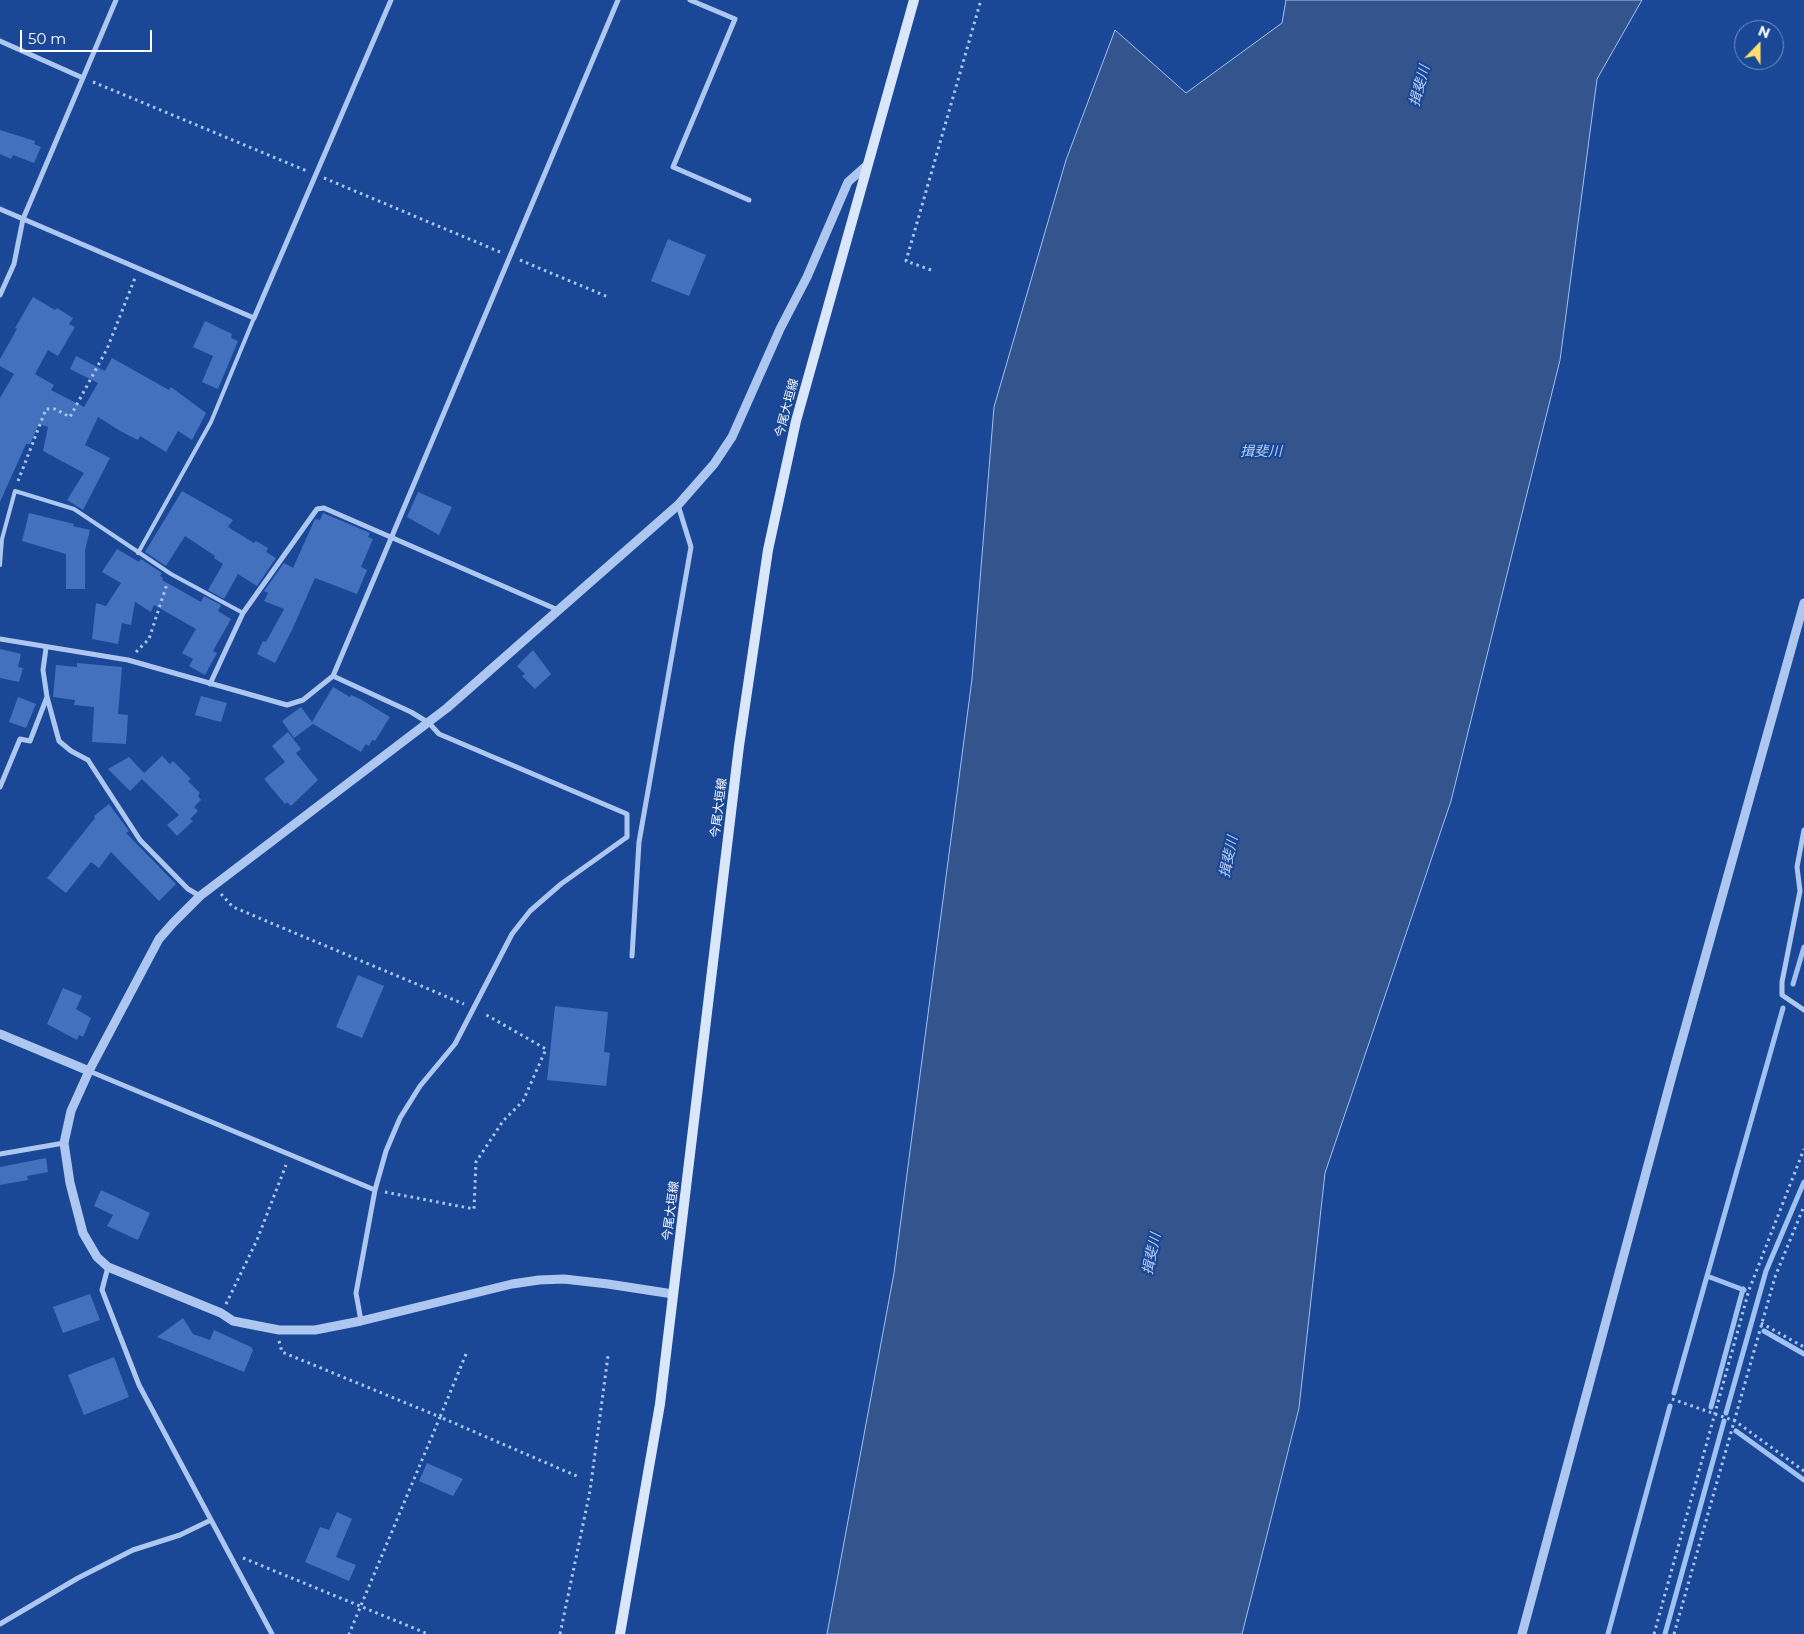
<!DOCTYPE html>
<html>
<head>
<meta charset="utf-8">
<style>
  body { margin:0 }
  #map { position:relative; width:1804px; height:1634px; overflow:hidden; background:#1a4896; font-family:Montserrat,sans-serif }
  canvas { display:block }
  .north { position:absolute; left:1734px; top:20px; width:50px; height:50px; box-sizing:border-box; background:#1a4896; border:1px solid #7691c0; border-radius:50%; rotate:22deg; font-size:14px; font-weight:700; line-height:20px; text-align:center; color:#fff }
  .north::after { content:''; display:block; margin:auto; width:18px; height:22px; background:#ffde6c; clip-path:polygon(50% 0,100% 100%,50% 72%,0 100%) }
  .scale { position:absolute; left:20px; top:30px; width:132px; height:22px; box-sizing:border-box; border:2px solid #fff; border-top:0; padding-left:6px; font-size:15px; line-height:18px; white-space:nowrap; color:#fff; -webkit-text-stroke:4px #1a4896; paint-order:stroke }
</style>
</head>
<body>
<div id="map">
<canvas width="1804" height="1634"></canvas>
<div class="north">N</div>
<div class="scale">50 m</div>
</div>
<script>
const ctx = document.querySelector('canvas').getContext('2d');
ctx.lineJoin = 'round';
function fillPath(path, color) {
  ctx.fillStyle = color;
  ctx.fill(path, 'evenodd');
}
function toPath(rows) {
  const path = new Path2D();
  for (const r of rows) {
    path.moveTo(r[0], r[1]);
    for (let i = 2; i < r.length; i += 2) path.lineTo(r[i], r[i + 1]);
  }
  return path;
}
function stroke(path, color, width, dash) {
  ctx.strokeStyle = color;
  ctx.lineWidth = width;
  ctx.lineCap = dash ? 'butt' : 'round';
  ctx.setLineDash(dash || []);
  ctx.stroke(path);
}
function drawText(font, color, halo, rows, align = 'center') {
  ctx.font = font + ' Montserrat,"Noto Sans JP",sans-serif';
  ctx.lineWidth = 4.5;
  ctx.setLineDash([]);
  ctx.textBaseline = 'middle';
  ctx.strokeStyle = halo;
  ctx.fillStyle = color;
  for (const [text, x, y, turn = 0] of rows) {
    ctx.save();
    ctx.translate(x, y);
    ctx.rotate((+turn || 0) * Math.PI / 180);
    ctx.textAlign = isNaN(turn) ? turn : align;
    if (halo) ctx.strokeText(text, 0, 0);
    ctx.fillText(text, 0, 0);
    ctx.restore();
  }
}
const water = toPath([
  [1286,0,1642,0,1597,79,1560,360,1451,801,1325,1173,1299,1408,1242,1634,827,1634,894,1273,972,679,994,407,1066,160,1115,30,1186,93,1282,23,1286,0]
]);
fillPath(water, '#33548d');
stroke(water, '#a0c1f2', 1);
stroke(toPath([
  [1793,984,1804,947],
  [1744,1290,1707,1276,1783,1008],
  [1764,1331,1804,1354],
  [1674,1393,1707,1276],
  [1711,1407,1743,1289],
  [1726,1413,1766,1271,1804,1182],
  [1736,1431,1804,1480],
  [1608,1634,1670,1406],
  [1665,1634,1724,1421]
]), '#a0c1f2', 5);
fillPath(toPath([
  [0,130,35,141,34,144,41,147,34,163,13,155,11,159,0,154],
  [668,239,706,255,689,296,651,281],
  [33,297,55,310,57,308,73,318,69,324,75,327,58,356,48,350,35,374,54,385,51,390,84,407,98,383,70,369,76,356,105,371,112,358,169,390,171,387,206,413,192,440,178,431,166,452,140,436,138,440,122,432,98,417,85,445,110,458,83,510,67,500,84,473,43,451,48,427,39,424,30,444,26,444,0,502,0,398,14,374,0,366,0,359,17,329,15,328],
  [205,321,232,334,231,338,238,341,218,389,202,382,213,356,193,347],
  [182,491,233,520,228,527,254,543,256,541,268,548,266,552,276,558,257,586,238,574,224,599,208,590,223,564,214,558,215,556,185,536,166,566,145,552],
  [418,492,452,507,439,535,407,517],
  [29,513,74,524,73,526,90,530,85,550,85,589,66,589,66,554,22,541],
  [323,513,370,533,368,537,373,539,361,567,367,570,357,594,315,578,292,630,275,663,257,654,263,641,266,642,284,609,264,601,268,593,264,591,284,563,293,568,315,519,320,520],
  [117,549,139,562,141,559,162,573,160,576,163,578,162,580,201,602,204,596,221,605,218,611,231,619,213,651,217,653,205,675,189,666,193,659,182,653,196,629,154,605,151,612,135,602,131,625,122,623,118,644,92,639,96,603,106,606,121,583,102,572],
  [0,649,21,654,18,667,23,668,19,682,0,678],
  [533,650,551,674,535,689,522,676,525,674,517,666],
  [77,663,122,667,118,714,128,715,126,744,92,742,94,707,74,705,75,700,53,697,56,665,77,667],
  [333,687,350,697,351,695,360,699,390,717,375,741,372,740,369,746,366,744,361,752,313,724,294,738,282,721,301,707,312,722],
  [201,696,227,703,221,722,195,715],
  [18,697,36,704,26,728,9,722],
  [288,732,301,749,296,753,318,780,291,806,287,802,285,804,264,779,285,762,272,746],
  [162,756,170,764,173,761,191,779,188,781,200,793,198,796,201,800,194,807,198,811,190,819,193,821,177,836,167,825,179,815,142,779,130,791,108,769,129,757,144,773],
  [109,804,129,831,126,833,176,884,159,901,111,852,99,868,91,862,66,893,47,878,95,818,94,816],
  [358,975,384,986,362,1038,336,1027],
  [63,988,82,996,76,1009,91,1018,83,1037,79,1035,77,1040,47,1024],
  [555,1006,608,1012,604,1052,610,1053,606,1086,547,1080],
  [46,1158,48,1172,27,1176,28,1180,0,1185,0,1167],
  [101,1190,150,1213,138,1240,107,1226,113,1215,94,1206],
  [90,1294,100,1320,63,1333,53,1307],
  [183,1318,193,1334,210,1340,214,1330,251,1347,253,1350,244,1372,157,1337],
  [114,1357,129,1397,84,1415,68,1375],
  [427,1463,463,1479,453,1496,419,1481],
  [337,1512,352,1519,336,1557,356,1565,349,1581,305,1562,320,1527,329,1530]
]), '#4371bd');
stroke(toPath([
  [93,82,307,171],
  [324,178,500,252],
  [520,260,608,297],
  [931,270,906,261,981,0],
  [18,481,46,409,55,409,70,417,107,349,135,278],
  [136,652,149,639,167,584],
  [221,894,233,907,464,1004],
  [385,1192,474,1209,476,1162,503,1121,523,1101,546,1049,483,1013],
  [226,1304,257,1240,286,1165],
  [1761,1323,1804,1347],
  [279,1341,282,1352,440,1417,349,1634],
  [466,1354,440,1417,579,1477],
  [1672,1399,1735,1421,1804,1471],
  [243,1558,428,1634],
  [560,1634,590,1491,608,1356],
  [1654,1634,1749,1290,1804,1149],
  [1674,1634,1775,1277,1804,1206]
]), '#adc7f0', 3, [2.5, 4]);
stroke(toPath([
  [138,553,211,422,254,318],
  [0,565,2,539,15,491,74,509,171,574,243,613]
]), '#adc7f0', 4);
stroke(toPath([
  [690,0,735,19,673,167,749,200],
  [0,41,83,78],
  [0,209,254,318,391,0],
  [0,295,14,264,23,219,116,0],
  [0,639,128,660,287,705,303,700,333,676,618,0],
  [46,648,43,670,47,697,59,741,71,751,88,760,140,840,188,889,200,896],
  [333,676,411,712,429,723,439,734,627,814,627,837,561,884,530,911,512,934,455,1044,420,1086,400,1118,386,1151,375,1190,356,1293,361,1321],
  [210,684,243,613,317,509,324,508,558,610],
  [0,787,20,739,30,741,47,697],
  [1804,830,1797,867,1800,891,1782,982,1782,995,1804,1010],
  [632,956,639,842,691,547,678,505],
  [89,1071,375,1190],
  [0,1154,64,1143],
  [108,1267,102,1290,139,1385,272,1634],
  [0,1624,78,1578,133,1550,180,1535,211,1520]
]), '#adc7f0', 5);
stroke(toPath([
  [0,1034,89,1071],
  [673,1294,608,1284,564,1279,539,1280,512,1284,361,1321,315,1330,279,1330,233,1321,221,1313,108,1267,97,1257,83,1233,70,1183,64,1143,71,1111,89,1071,159,939,173,923,200,896,447,708,678,505,714,464,732,437,780,329,807,277,848,182,866,166],
  [1522,1634,1673,1072,1804,603]
]), '#adc7f0', 9);
stroke(toPath([
  [620,1634,660,1404,739,746,768,550,796,421,914,0]
]), '#dae7fb', 10);
drawText('12px', '#fff', '#1a4896', [
  ["今尾大垣線",787,408,-75],
  ["今尾大垣線",719,808,-83],
  ["今尾大垣線",671,1211,-83]
]);
drawText('italic 14px', '#b9d1f7', '#1a4896', [
  ["揖斐川",1420,86,-75],
  ["揖斐川",1261,452],
  ["揖斐川",1229,857,-78],
  ["揖斐川",1152,1254,-78]
]);
</script>
</body>
</html>
